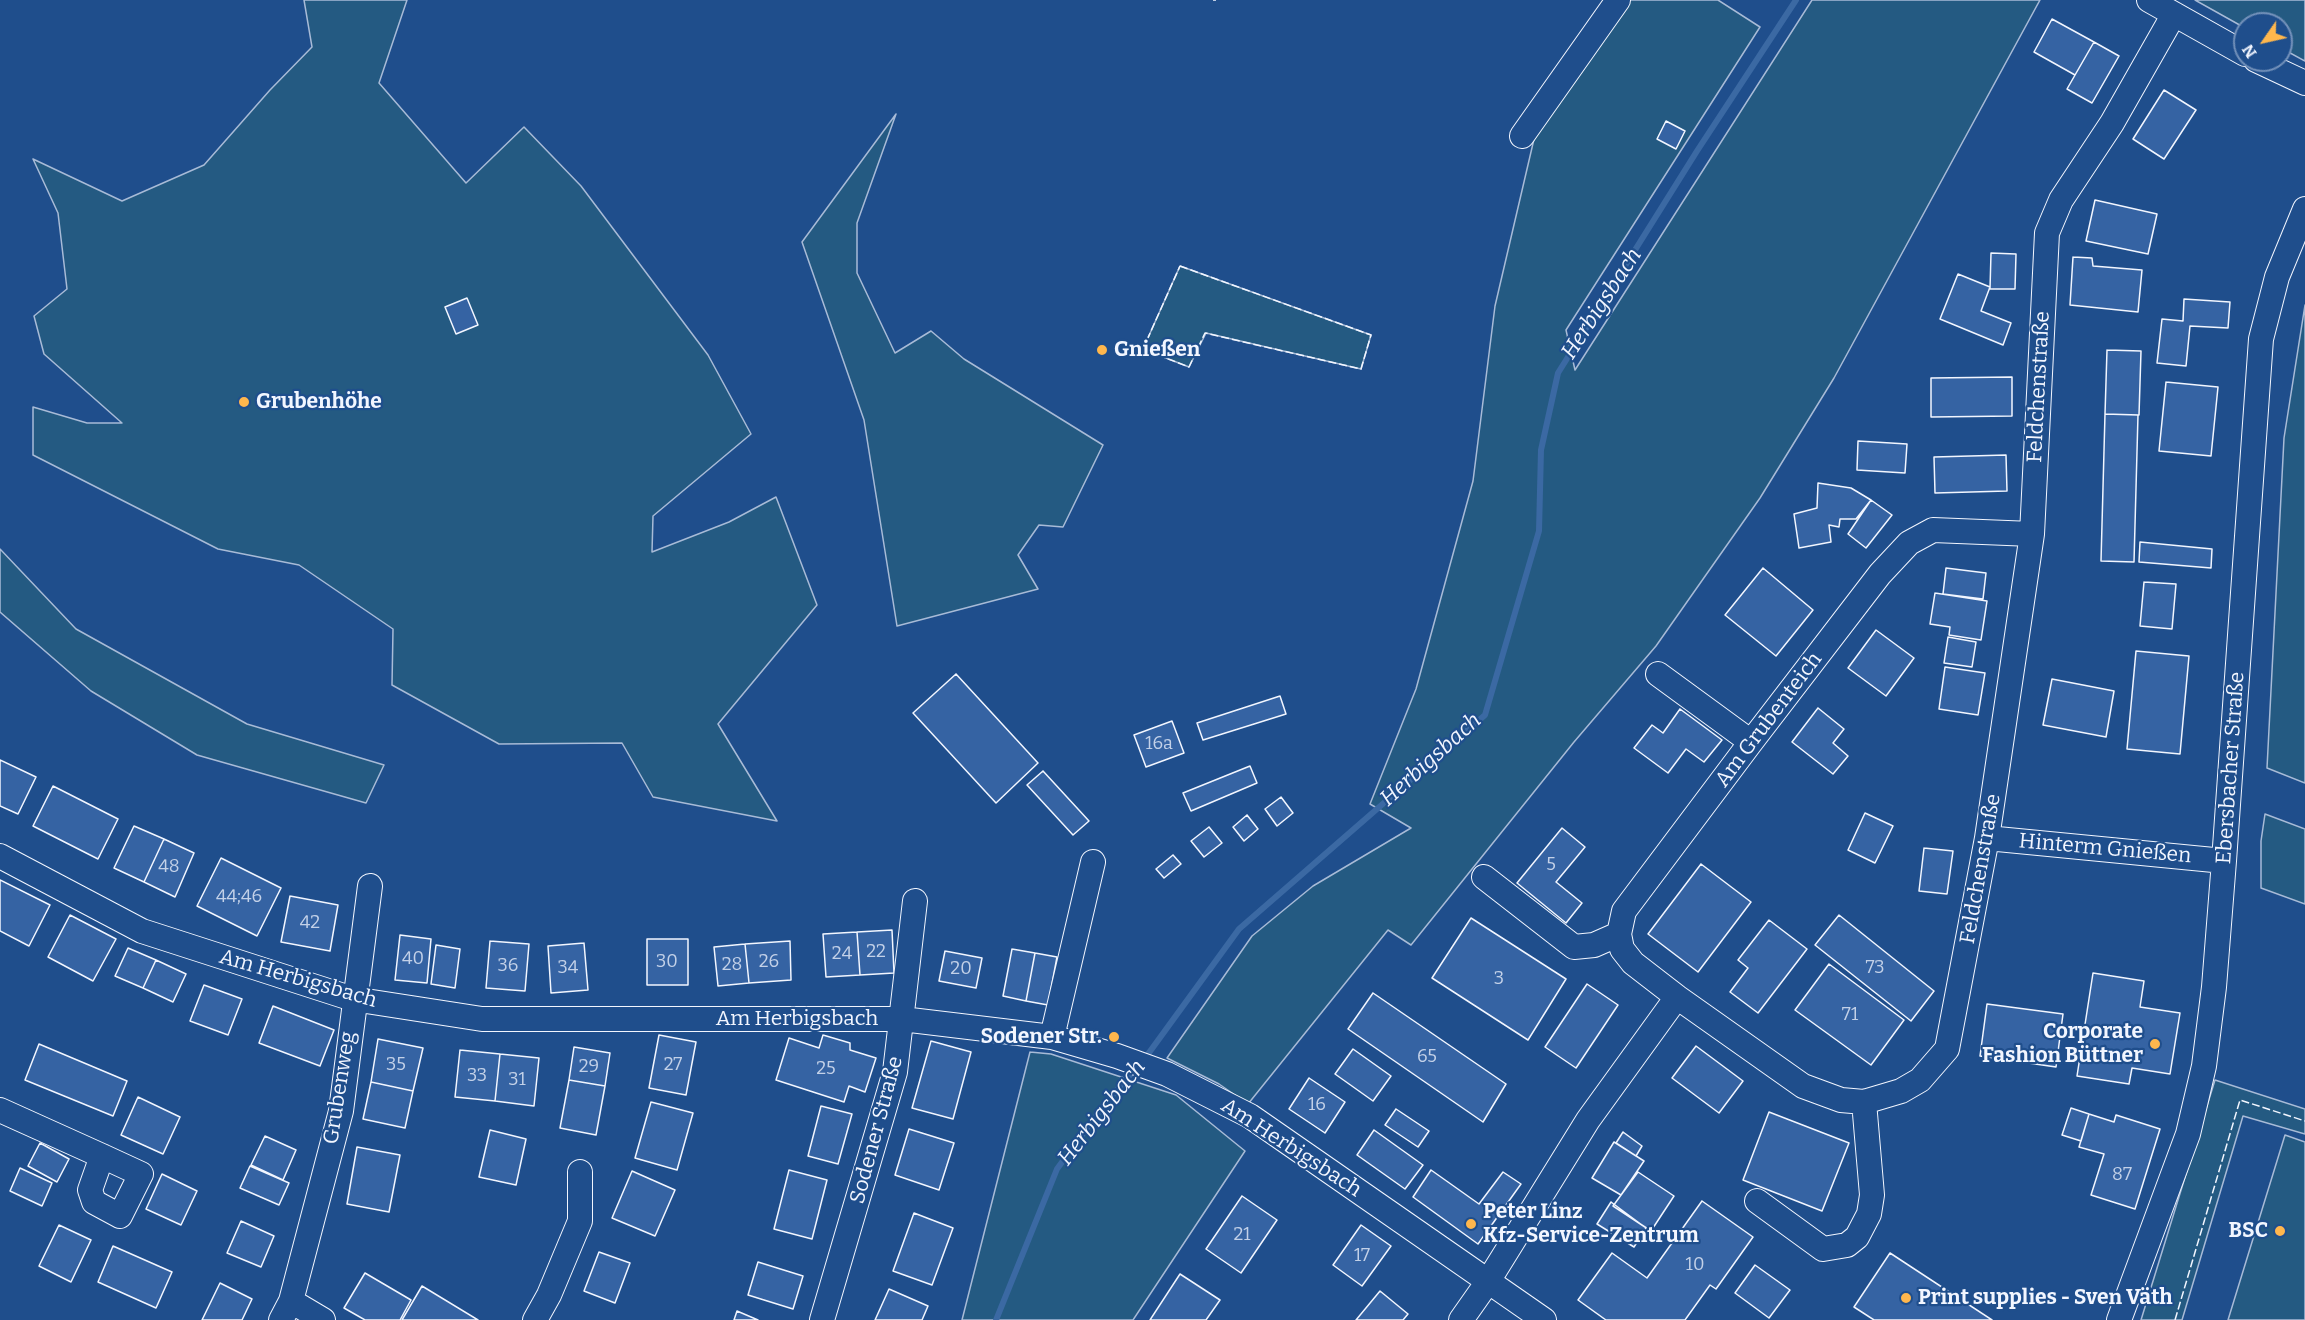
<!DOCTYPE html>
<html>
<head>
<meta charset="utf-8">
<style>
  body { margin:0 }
  #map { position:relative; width:2305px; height:1320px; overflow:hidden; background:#1f4e8c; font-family:Bitter,serif }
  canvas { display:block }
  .north { position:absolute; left:2233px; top:12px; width:60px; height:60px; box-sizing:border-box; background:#1f4e8c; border:2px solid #7391ba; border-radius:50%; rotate:236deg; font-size:16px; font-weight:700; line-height:24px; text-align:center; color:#f2f6ff }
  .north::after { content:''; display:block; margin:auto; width:21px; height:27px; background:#ffb74d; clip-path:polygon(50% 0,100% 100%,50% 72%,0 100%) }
</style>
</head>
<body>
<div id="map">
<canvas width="2305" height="1320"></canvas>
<div class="north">N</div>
</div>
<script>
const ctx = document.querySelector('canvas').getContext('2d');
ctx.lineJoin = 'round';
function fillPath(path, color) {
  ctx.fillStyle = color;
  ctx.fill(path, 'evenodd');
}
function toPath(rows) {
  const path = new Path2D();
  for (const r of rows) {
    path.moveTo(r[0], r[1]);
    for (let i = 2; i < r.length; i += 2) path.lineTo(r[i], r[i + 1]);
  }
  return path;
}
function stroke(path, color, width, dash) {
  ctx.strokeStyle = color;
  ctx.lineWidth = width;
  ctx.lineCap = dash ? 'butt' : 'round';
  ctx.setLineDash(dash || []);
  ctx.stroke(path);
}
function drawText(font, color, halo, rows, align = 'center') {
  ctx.font = font + ' Bitter,serif';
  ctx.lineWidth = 4.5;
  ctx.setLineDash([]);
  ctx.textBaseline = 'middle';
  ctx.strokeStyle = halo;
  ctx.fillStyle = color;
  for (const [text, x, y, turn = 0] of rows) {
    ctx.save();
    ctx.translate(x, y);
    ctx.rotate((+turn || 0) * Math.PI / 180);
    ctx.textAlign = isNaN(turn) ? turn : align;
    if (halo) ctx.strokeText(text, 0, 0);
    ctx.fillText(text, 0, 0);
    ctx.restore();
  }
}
const green = toPath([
  [304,0,407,0,379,83,466,183,524,127,581,186,708,355,751,434,653,516,652,552,729,522,776,497,817,605,718,724,777,821,653,797,622,743,499,744,392,685,393,629,299,565,218,549,33,455,33,407,87,423,122,423,44,354,34,316,67,289,58,213,33,159,122,201,204,165,270,90,312,47,304,0],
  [1630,0,1718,0,1760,27,1566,330,1575,370,1812,0,2040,0,1834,378,1760,498,1656,646,1574,742,1411,945,1388,930,1248,1104,1219,1084,1167,1058,1252,936,1313,886,1411,828,1370,804,1416,689,1473,481,1495,306,1538,122,1630,0],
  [2195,0,2305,0,2305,61,2281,48,2281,24,2245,24,2245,28,2195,0],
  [896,114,857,223,857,273,895,353,931,331,964,359,1103,445,1063,527,1039,525,1018,555,1038,589,897,626,864,420,802,242,896,114],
  [1180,266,1371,335,1361,369,1206,333,1189,367,1143,349,1180,266],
  [2305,305,2305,783,2267,768,2284,438,2305,305],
  [0,549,76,629,247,724,384,765,366,803,197,755,91,691,0,612,0,549],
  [2265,814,2305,829,2305,904,2261,888,2261,841,2265,814],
  [1030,1052,1051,1054,1176,1095,1245,1151,1133,1320,962,1320,1030,1052],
  [2215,1080,2305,1109,2305,1134,2243,1116,2182,1320,2141,1320,2215,1080],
  [2285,1135,2305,1142,2305,1320,2228,1320,2285,1135]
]);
fillPath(green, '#245a82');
stroke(green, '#a8bbd7', 1.5);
stroke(toPath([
  [1143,1061,1239,929,1485,715,1539,531,1541,450,1558,373,1697,151,1796,0],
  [996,1320,1057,1169,1104,1105,1136,1068]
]), '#3b69a3', 6);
const building = toPath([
  [2052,19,2094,42,2075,75,2034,52,2052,19],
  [2094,42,2119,56,2092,103,2067,89,2094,42],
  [2164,90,2196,110,2164,159,2133,139,2164,90],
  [1666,121,1685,131,1676,149,1657,139,1666,121],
  [2095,200,2157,214,2148,254,2086,241,2095,200],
  [1991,253,2016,254,2015,289,1990,289,1991,253],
  [2073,257,2092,258,2093,266,2142,270,2138,312,2070,305,2073,257],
  [1958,274,1990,287,1981,311,2011,323,2003,345,1940,319,1958,274],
  [467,298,478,325,456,334,445,307,467,298],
  [2184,299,2230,302,2228,328,2190,326,2186,366,2157,363,2162,319,2183,321,2184,299],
  [2107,350,2141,351,2139,415,2105,414,2107,350],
  [2012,377,2012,416,1931,417,1931,378,2012,377],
  [2166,382,2218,387,2211,456,2159,451,2166,382],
  [2105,414,2138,415,2134,562,2101,561,2105,414],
  [1858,441,1907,444,1905,473,1857,470,1858,441],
  [2006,455,2007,491,1935,493,1934,457,2006,455],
  [1818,483,1851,488,1871,500,1856,519,1840,519,1839,527,1829,525,1831,542,1799,548,1794,514,1817,508,1818,483],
  [1871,500,1892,515,1866,548,1848,534,1871,500],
  [2140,542,2212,549,2211,568,2139,562,2140,542],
  [1763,568,1813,610,1776,656,1725,615,1763,568],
  [1946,568,1986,573,1983,599,1943,594,1946,568],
  [2144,582,2176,584,2172,629,2140,626,2144,582],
  [1935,593,1987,601,1981,640,1949,635,1950,627,1930,624,1935,593],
  [1876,630,1914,658,1886,696,1848,668,1876,630],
  [1948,637,1976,642,1972,667,1944,663,1948,637],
  [2136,651,2189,656,2180,754,2127,749,2136,651],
  [1945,667,1985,673,1978,715,1939,709,1945,667],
  [956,674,1038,763,996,803,913,713,956,674],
  [2052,679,2114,691,2106,737,2043,725,2052,679],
  [1280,696,1286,714,1203,740,1197,723,1280,696],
  [1818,708,1844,729,1833,743,1848,756,1833,774,1792,742,1818,708],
  [1680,709,1722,740,1704,762,1686,749,1668,773,1634,748,1652,725,1663,733,1680,709],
  [1172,721,1184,753,1146,767,1134,735,1172,721],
  [0,760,36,777,18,814,0,806,0,760],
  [1250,766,1257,783,1191,811,1183,793,1250,766],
  [1043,771,1089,821,1073,835,1027,785,1043,771],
  [53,786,118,819,98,859,33,826,53,786],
  [1281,797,1293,813,1277,826,1265,809,1281,797],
  [1865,813,1893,826,1875,863,1848,850,1865,813],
  [1247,815,1258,829,1244,841,1233,827,1247,815],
  [134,826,164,839,144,882,114,868,134,826],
  [1209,827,1222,843,1204,857,1191,841,1209,827],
  [1562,828,1585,847,1556,882,1582,903,1566,923,1517,883,1562,828],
  [164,839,194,853,175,897,144,882,164,839],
  [1924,848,1953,851,1947,894,1919,891,1924,848],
  [1173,855,1181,864,1164,878,1156,869,1173,855],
  [221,858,281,888,257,936,197,906,221,858],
  [1701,864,1751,902,1698,972,1648,934,1701,864],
  [0,880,50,905,29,946,0,931,0,880],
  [290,896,338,905,330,951,281,942,290,896],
  [70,915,116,939,93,981,48,957,70,915],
  [1839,915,1934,991,1911,1021,1815,945,1839,915],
  [1471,918,1566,979,1528,1040,1432,978,1471,918],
  [1769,920,1807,949,1758,1013,1730,992,1748,968,1738,960,1769,920],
  [892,930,894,973,860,975,857,932,892,930],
  [857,932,860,975,826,977,823,934,857,932],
  [400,935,431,939,427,983,395,980,400,935],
  [647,939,688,939,688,985,647,985,647,939],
  [490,941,529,944,525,991,486,988,490,941],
  [790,941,791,980,749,983,745,944,790,941],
  [584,943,588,990,551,993,548,946,584,943],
  [745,944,749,983,718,986,714,947,745,944],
  [436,945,460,949,455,988,431,984,436,945],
  [128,948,156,960,143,988,115,976,128,948],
  [1012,949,1035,953,1026,1001,1003,996,1012,949],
  [945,951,982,958,976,988,939,981,945,951],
  [1035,953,1057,957,1048,1005,1026,1001,1035,953],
  [156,960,186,974,173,1002,143,988,156,960],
  [1829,964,1904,1020,1871,1065,1795,1010,1829,964],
  [2093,973,2144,981,2140,1007,2180,1013,2170,1074,2132,1068,2129,1084,2077,1076,2093,973],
  [1587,984,1618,1005,1576,1068,1545,1047,1587,984],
  [204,985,242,999,228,1035,190,1021,204,985],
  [1373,993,1506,1084,1483,1122,1348,1029,1373,993],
  [1987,1004,2063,1014,2056,1067,1980,1056,1987,1004],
  [273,1006,334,1030,320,1066,259,1043,273,1006],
  [659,1035,696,1042,686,1095,649,1088,659,1035],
  [823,1035,850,1043,850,1050,876,1058,865,1092,849,1086,844,1102,776,1080,789,1038,819,1048,823,1035],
  [378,1039,423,1048,413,1091,371,1082,378,1039],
  [931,1041,971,1052,953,1119,912,1108,931,1041],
  [39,1044,127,1081,113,1116,25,1080,39,1044],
  [1696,1046,1743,1081,1719,1113,1672,1078,1696,1046],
  [574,1047,610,1053,605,1086,569,1080,574,1047],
  [1353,1049,1391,1076,1373,1101,1335,1074,1353,1049],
  [460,1050,500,1054,495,1101,455,1097,460,1050],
  [500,1054,539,1058,534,1106,495,1101,500,1054],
  [1309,1078,1345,1102,1325,1133,1289,1109,1309,1078],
  [569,1080,605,1086,596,1135,560,1128,569,1080],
  [371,1082,413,1091,405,1128,363,1119,371,1082],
  [138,1097,180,1117,163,1154,121,1135,138,1097],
  [651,1102,693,1113,677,1170,635,1158,651,1102],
  [821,1106,852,1114,838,1164,808,1156,821,1106],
  [2071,1108,2089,1114,2081,1141,2062,1135,2071,1108],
  [1396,1109,1429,1131,1418,1147,1385,1125,1396,1109],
  [1769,1112,1849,1143,1822,1211,1743,1180,1769,1112],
  [2089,1114,2114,1122,2116,1115,2160,1129,2135,1209,2091,1195,2104,1154,2079,1147,2089,1114],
  [909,1129,954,1143,939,1190,895,1175,909,1129],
  [490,1130,526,1139,516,1185,479,1177,490,1130],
  [1374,1130,1423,1165,1405,1189,1357,1155,1374,1130],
  [1623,1132,1642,1146,1636,1156,1616,1143,1623,1132],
  [265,1136,296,1150,283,1180,251,1165,265,1136],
  [1614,1142,1644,1161,1621,1195,1592,1178,1614,1142],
  [40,1143,69,1159,57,1182,28,1166,40,1143],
  [357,1147,400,1155,389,1212,347,1204,357,1147],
  [250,1166,289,1183,279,1205,240,1188,250,1166],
  [20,1168,52,1183,42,1206,10,1191,20,1168],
  [789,1170,827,1180,812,1239,774,1229,789,1170],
  [1431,1170,1479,1204,1503,1172,1521,1184,1478,1244,1413,1197,1431,1170],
  [632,1171,675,1190,655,1236,612,1218,632,1171],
  [1638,1172,1674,1196,1651,1231,1613,1206,1638,1172],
  [162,1174,197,1191,181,1225,146,1209,162,1174],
  [1242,1196,1277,1220,1241,1273,1206,1249,1242,1196],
  [1702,1201,1753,1237,1716,1289,1710,1285,1685,1320,1606,1320,1578,1300,1612,1253,1647,1278,1702,1201],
  [1611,1202,1646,1228,1634,1247,1597,1224,1611,1202],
  [914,1213,953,1228,932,1285,893,1271,914,1213],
  [241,1221,274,1236,261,1267,227,1253,241,1221],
  [59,1225,91,1240,71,1282,39,1266,59,1225],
  [1361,1225,1391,1246,1362,1286,1333,1265,1361,1225],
  [113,1246,172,1272,156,1308,98,1282,113,1246],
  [599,1252,630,1263,615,1303,584,1291,599,1252],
  [1890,1253,1992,1320,1874,1320,1854,1307,1890,1253],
  [758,1262,803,1276,793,1309,748,1295,758,1262],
  [1755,1265,1790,1290,1769,1318,1735,1293,1755,1265],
  [365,1273,411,1300,400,1320,365,1320,344,1308,365,1273],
  [1180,1274,1220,1300,1206,1320,1150,1320,1180,1274],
  [220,1283,252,1299,242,1320,202,1320,220,1283],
  [422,1286,478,1320,402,1320,422,1286],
  [889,1289,928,1306,922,1320,875,1320,889,1289],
  [1380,1291,1408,1314,1403,1320,1356,1320,1380,1291],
  [737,1311,758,1320,734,1320,737,1311]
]);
fillPath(building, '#3563a3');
stroke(building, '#f2f6ff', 1.5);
const minor = toPath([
  [2149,0,2245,54],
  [2256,60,2305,83],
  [1522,136,1618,0],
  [1658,674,1751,742],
  [1987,838,2224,861],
  [0,856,142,931,353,999,482,1019,902,1019,1052,1037,1117,1056,1167,1074,1250,1116,1544,1320],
  [1484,877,1574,947,1594,945,1619,934],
  [1677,997,1633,963,1622,949,1619,934,1624,911,1751,742,1880,574,1909,543,1933,530,2032,534],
  [1052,1037,1093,862],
  [0,1110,102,1156,141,1174,120,1216,94,1202,90,1190,102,1156],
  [1757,1201,1823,1249,1847,1245,1857,1237,1869,1214,1872,1195,1864,1102],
  [291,1301,323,1320],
  [281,1320,291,1301,341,1111,370,886],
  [535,1320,549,1295,580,1221,580,1172],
  [822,1320,895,1072,915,901],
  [1461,1320,1487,1283,1588,1120,1677,997,1803,1086,1841,1100,1864,1102,1901,1091,1920,1080,1947,1049,1987,838,2032,534,2047,233,2061,200,2112,123,2174,14],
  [2119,1320,2188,1134,2204,1066,2214,987,2224,861,2261,339,2277,277,2305,209]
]);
stroke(minor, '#f2f6ff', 26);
stroke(minor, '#1f4e8c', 24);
stroke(toPath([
  [1213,0,1216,0],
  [1180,266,1371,335,1361,369,1205,333,1189,367,1143,349,1180,266],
  [2175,1320,2240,1100,2305,1121]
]), '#f2f6ff', 1.5, [8, 3]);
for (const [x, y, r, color] of [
  [1102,350,6,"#ffb74d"],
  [244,402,6,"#ffb74d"],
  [1114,1037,6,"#ffb74d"],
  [2155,1044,6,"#ffb74d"],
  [1471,1224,6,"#ffb74d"],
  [2280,1231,6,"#ffb74d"],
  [1906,1298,6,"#ffb74d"]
]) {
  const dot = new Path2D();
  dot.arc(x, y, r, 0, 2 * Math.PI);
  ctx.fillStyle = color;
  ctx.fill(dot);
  stroke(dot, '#1f4e8c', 2);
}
drawText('18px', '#c3d1e8', null, [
  ["16a",1159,744],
  ["5",1551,865],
  ["48",169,867],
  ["44;46",239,897],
  ["42",310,923],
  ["22",876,952],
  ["24",842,954],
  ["40",413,959],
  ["30",667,962],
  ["26",769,962],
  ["28",732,965],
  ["36",508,966],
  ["34",568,968],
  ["73",1875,968],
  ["20",961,969],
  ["3",1499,979],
  ["71",1850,1015],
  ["65",1427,1057],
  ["35",396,1065],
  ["27",673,1065],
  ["29",589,1067],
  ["25",826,1069],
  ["33",477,1076],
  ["31",517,1080],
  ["16",1317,1105],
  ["87",2122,1175],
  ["21",1242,1235],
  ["17",1362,1256],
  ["10",1695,1265]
]);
drawText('bold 21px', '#f2f6ff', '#1f4e8c', [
  ["Gnießen",1114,350],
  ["Grubenhöhe",256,402],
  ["Corporate",2143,1032,"right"],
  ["Fashion Büttner",2143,1056,"right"],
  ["Sodener Str.",1102,1037,"right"],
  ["Peter Linz",1483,1212],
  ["Kfz-Service-Zentrum",1483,1236],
  ["BSC",2268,1231,"right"],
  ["Print supplies - Sven Väth",1918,1298]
], 'left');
drawText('21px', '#f2f6ff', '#1f4e8c', [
  ["Feldchenstraße",2039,387,-87],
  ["Am Grubenteich",1769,720,-53],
  ["Ebersbacher Straße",2231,768,-86],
  ["Hinterm Gnießen",2105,849,5],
  ["Feldchenstraße",1981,869,-80],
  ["Am Herbigsbach",298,979,16],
  ["Am Herbigsbach",797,1019],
  ["Grubenweg",340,1088,-81],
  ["Sodener Straße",877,1130,-75],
  ["Am Herbigsbach",1291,1148,33]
]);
drawText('italic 22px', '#f2f6ff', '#1f4e8c', [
  ["Herbigsbach",1602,304,-57],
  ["Herbigsbach",1431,760,-42],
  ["Herbigsbach",1102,1113,-52]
]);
</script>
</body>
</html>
